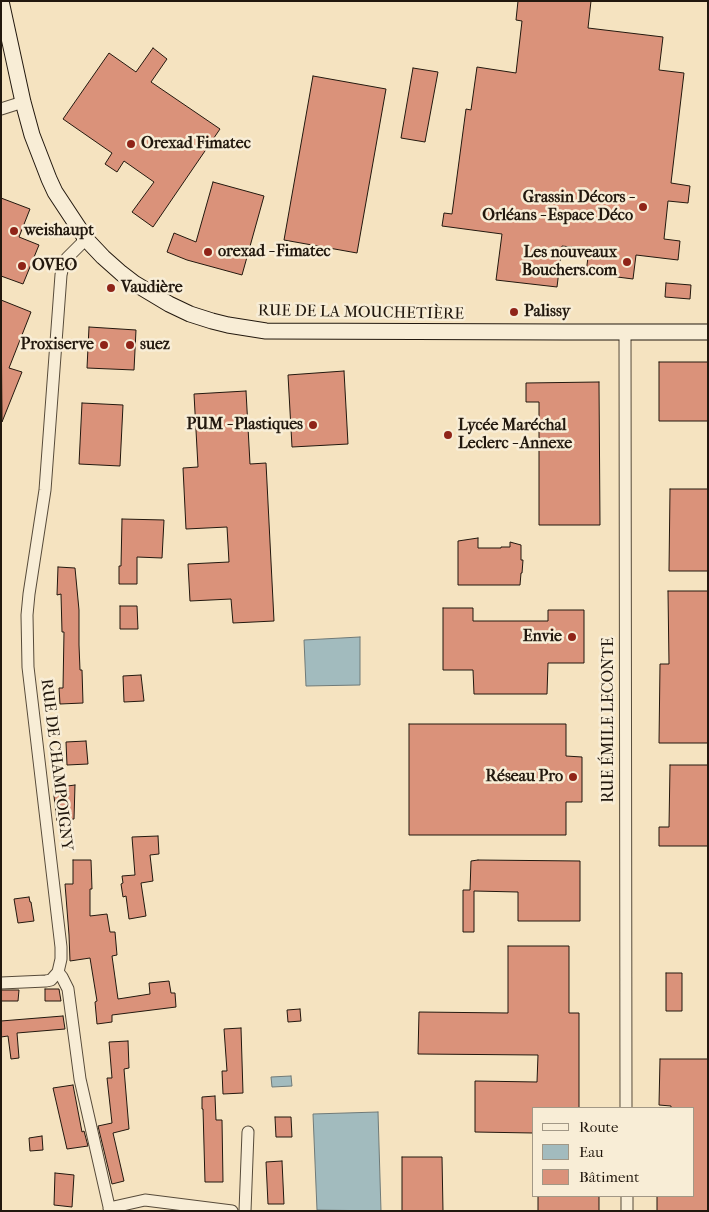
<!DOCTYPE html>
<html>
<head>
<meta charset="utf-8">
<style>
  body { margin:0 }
  #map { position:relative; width:709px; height:1212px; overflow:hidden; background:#f5e3c0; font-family:"IM FELL French Canon",serif }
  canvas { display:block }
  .frame { position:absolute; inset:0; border:2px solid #22180e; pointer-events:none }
  .legend { position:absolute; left:532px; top:1107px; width:162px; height:90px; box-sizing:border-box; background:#f8edd6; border:1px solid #a29886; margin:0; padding:6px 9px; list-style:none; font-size:15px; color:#22180e }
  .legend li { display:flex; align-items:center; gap:10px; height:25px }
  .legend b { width:25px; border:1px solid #a29886 }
</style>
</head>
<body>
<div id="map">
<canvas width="709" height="1212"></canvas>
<div class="frame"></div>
<ul class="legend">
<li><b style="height:6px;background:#f8edd6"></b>Route</li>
<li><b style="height:14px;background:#a2bbbe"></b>Eau</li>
<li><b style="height:14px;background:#da927a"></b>Bâtiment</li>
</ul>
</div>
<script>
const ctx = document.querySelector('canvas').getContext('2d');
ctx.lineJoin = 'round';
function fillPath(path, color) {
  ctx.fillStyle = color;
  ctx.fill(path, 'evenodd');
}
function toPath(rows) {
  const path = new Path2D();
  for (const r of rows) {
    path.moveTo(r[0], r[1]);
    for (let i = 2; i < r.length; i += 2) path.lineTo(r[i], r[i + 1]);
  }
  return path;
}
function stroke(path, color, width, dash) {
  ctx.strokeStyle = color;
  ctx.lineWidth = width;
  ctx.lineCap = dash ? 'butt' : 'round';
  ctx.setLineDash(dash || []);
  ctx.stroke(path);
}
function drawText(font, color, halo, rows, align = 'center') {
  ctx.font = font + ' "IM FELL French Canon",serif';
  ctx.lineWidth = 5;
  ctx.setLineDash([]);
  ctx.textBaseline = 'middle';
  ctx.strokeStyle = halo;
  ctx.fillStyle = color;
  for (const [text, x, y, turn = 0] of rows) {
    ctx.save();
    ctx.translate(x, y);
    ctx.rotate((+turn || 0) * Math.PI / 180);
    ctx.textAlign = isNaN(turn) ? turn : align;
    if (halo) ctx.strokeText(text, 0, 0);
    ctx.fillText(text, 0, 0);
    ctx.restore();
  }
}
const water = toPath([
  [360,637,360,685,306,686,304,640,360,637],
  [291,1076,292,1086,272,1087,271,1077,291,1076],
  [378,1112,381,1211,317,1210,313,1114,378,1112]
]);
fillPath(water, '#a2bbbe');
stroke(water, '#6f7a78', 1);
const building = toPath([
  [518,1,591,1,588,28,663,37,659,70,684,73,671,183,690,186,688,203,668,201,664,239,680,241,678,260,636,255,633,279,586,273,589,249,562,246,557,287,496,280,502,234,442,226,444,213,452,214,466,109,471,110,477,67,516,73,522,21,516,20,518,1],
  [153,48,167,59,151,82,220,129,153,227,132,212,154,182,124,161,117,172,105,164,112,153,63,119,109,53,136,72,153,48],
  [413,68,438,72,425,142,401,138,413,68],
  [313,76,386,89,357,253,284,240,313,76],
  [213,182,264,196,242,275,187,260,167,252,174,233,196,242,213,182],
  [1,198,30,209,19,237,39,245,23,284,1,276,1,198],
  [666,283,691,285,690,299,665,297,666,283],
  [1,300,31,312,9,368,22,372,2,422,1,300],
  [89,327,136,330,134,370,87,368,89,327],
  [659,362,708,362,708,421,659,421,659,362],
  [344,371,348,444,292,447,288,375,344,371],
  [599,382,600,525,539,525,539,402,526,402,526,383,599,382],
  [246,391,250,464,266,463,274,621,233,623,231,599,190,601,188,564,229,562,227,527,186,529,183,468,198,467,194,394,246,391],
  [82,403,123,405,120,466,79,464,82,403],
  [670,489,708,489,708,571,669,571,670,489],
  [122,519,164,520,162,558,137,557,137,584,119,584,119,566,121,566,122,519],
  [478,538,478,548,501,548,501,547,510,547,510,542,521,545,521,560,523,560,522,573,521,573,520,585,458,585,458,541,478,538],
  [58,567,75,568,79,610,79,645,80,670,82,670,83,703,60,704,59,688,63,688,64,632,62,632,61,594,57,595,58,567],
  [668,591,708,591,708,743,659,743,660,664,669,664,668,591],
  [120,606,137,606,138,629,120,629,120,606],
  [443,608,473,608,473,621,548,621,548,610,584,610,584,663,548,663,547,694,474,694,473,670,443,670,443,608],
  [141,675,144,701,124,702,123,676,141,675],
  [409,724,566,724,566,756,582,757,582,802,566,802,566,835,409,835,409,724],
  [86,741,88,764,67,765,66,742,86,741],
  [670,765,708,765,708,846,659,846,659,827,669,827,670,765],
  [75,785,74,819,57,821,53,788,75,785],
  [158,836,159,854,150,855,153,881,141,883,146,916,129,919,126,896,123,897,121,884,123,883,122,876,135,875,132,837,158,836],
  [73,860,91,860,92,889,90,889,90,916,107,914,110,932,115,932,117,955,112,956,118,999,150,994,149,983,169,981,171,993,175,993,176,1007,112,1015,112,1022,97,1024,95,1002,97,1001,90,958,70,961,69,935,65,884,73,884,73,860],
  [478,860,580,861,580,921,518,921,518,892,474,891,474,932,463,932,463,890,470,890,471,861,478,860],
  [29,897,30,902,31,902,34,921,18,923,14,899,29,897],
  [508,946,569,946,569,1013,579,1013,579,1108,533,1108,533,1133,475,1132,475,1081,537,1082,538,1055,418,1054,419,1012,508,1013,508,946],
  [666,973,682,973,682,1011,666,1011,666,973],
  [45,989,59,989,61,1001,45,1001,45,989],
  [1,990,19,990,18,1001,1,1001,1,990],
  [300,1009,301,1021,288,1022,287,1010,300,1009],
  [63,1016,65,1029,17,1033,19,1058,11,1059,8,1036,1,1037,1,1021,63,1016],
  [241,1028,243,1093,223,1094,222,1071,227,1071,224,1029,241,1028],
  [128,1041,129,1068,124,1069,129,1129,113,1133,124,1181,112,1184,98,1126,112,1123,107,1078,112,1078,109,1042,128,1041],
  [660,1059,708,1059,708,1211,657,1211,657,1196,693,1196,693,1108,671,1108,671,1106,659,1105,660,1059],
  [73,1085,82,1132,84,1131,88,1146,67,1149,53,1088,73,1085],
  [215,1096,216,1120,222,1120,223,1182,205,1182,203,1109,202,1109,202,1097,215,1096],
  [275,1117,291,1117,292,1137,276,1137,275,1117],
  [42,1136,43,1150,30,1151,29,1138,42,1136],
  [402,1157,442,1157,443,1211,402,1211,402,1157],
  [282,1161,284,1204,268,1204,266,1162,282,1161],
  [55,1173,74,1175,72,1207,54,1205,55,1173],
  [538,1196,599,1196,599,1211,538,1211,538,1196]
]);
fillPath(building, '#da927a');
stroke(building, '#22180e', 1);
const street = toPath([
  [1,109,23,102],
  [86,239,67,258,63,266,61,275,45,490,29,594,27,615,28,667,61,947,61,959,58,972,62,977,68,989,80,1079,110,1211],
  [625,332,626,1108],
  [1,983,46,981,51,980,58,972],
  [627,1196,627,1211],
  [109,1208,145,1200,232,1211],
  [245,1211,248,1132]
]);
const secondary = toPath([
  [1,1,23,102,32,135,49,179,55,192,86,239,103,257,121,273,134,283,169,304,190,314,212,321,228,325,266,331,566,332,708,332]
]);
stroke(street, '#574b3a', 13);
stroke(secondary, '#22180e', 17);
stroke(street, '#f8edd6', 11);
stroke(secondary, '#f8edd6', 15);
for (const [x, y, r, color] of [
  [131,144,5,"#8f2418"],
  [643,207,5,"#8f2418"],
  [14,231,5,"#8f2418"],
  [208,252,5,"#8f2418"],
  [627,262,5,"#8f2418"],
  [22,266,5,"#8f2418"],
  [111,288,5,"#8f2418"],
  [514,312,5,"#8f2418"],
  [104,345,5,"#8f2418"],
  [130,345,5,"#8f2418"],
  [313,425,5,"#8f2418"],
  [448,435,5,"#8f2418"],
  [572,637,5,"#8f2418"],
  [573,777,5,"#8f2418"]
]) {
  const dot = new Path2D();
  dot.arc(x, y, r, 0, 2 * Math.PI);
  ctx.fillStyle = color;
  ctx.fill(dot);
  stroke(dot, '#f8edd6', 2);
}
drawText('bold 16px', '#22180e', '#f8edd6', [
  ["Orexad Fimatec",141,144],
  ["Grassin Décors -",633,198,"right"],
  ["Orléans - Espace Déco",633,216,"right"],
  ["weishaupt",24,231],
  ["orexad - Fimatec",218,252],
  ["Les nouveaux",617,253,"right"],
  ["Bouchers.com",617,271,"right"],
  ["OVEO",32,266],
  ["Vaudière",121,288],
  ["Palissy",524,312],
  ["Proxiserve",94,345,"right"],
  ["suez",140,345],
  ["PUM - Plastiques",303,425,"right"],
  ["Lycée Maréchal",458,426],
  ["Leclerc - Annexe",458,444],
  ["Envie",562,637,"right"],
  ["Réseau Pro",563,777,"right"]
], 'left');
drawText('16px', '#22180e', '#f8edd6', [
  ["RUE DE LA MOUCHETIÈRE",361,313,1],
  ["RUE ÉMILE LECONTE",609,720,-90],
  ["RUE DE CHAMPOIGNY",56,765,83]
]);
</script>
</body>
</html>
